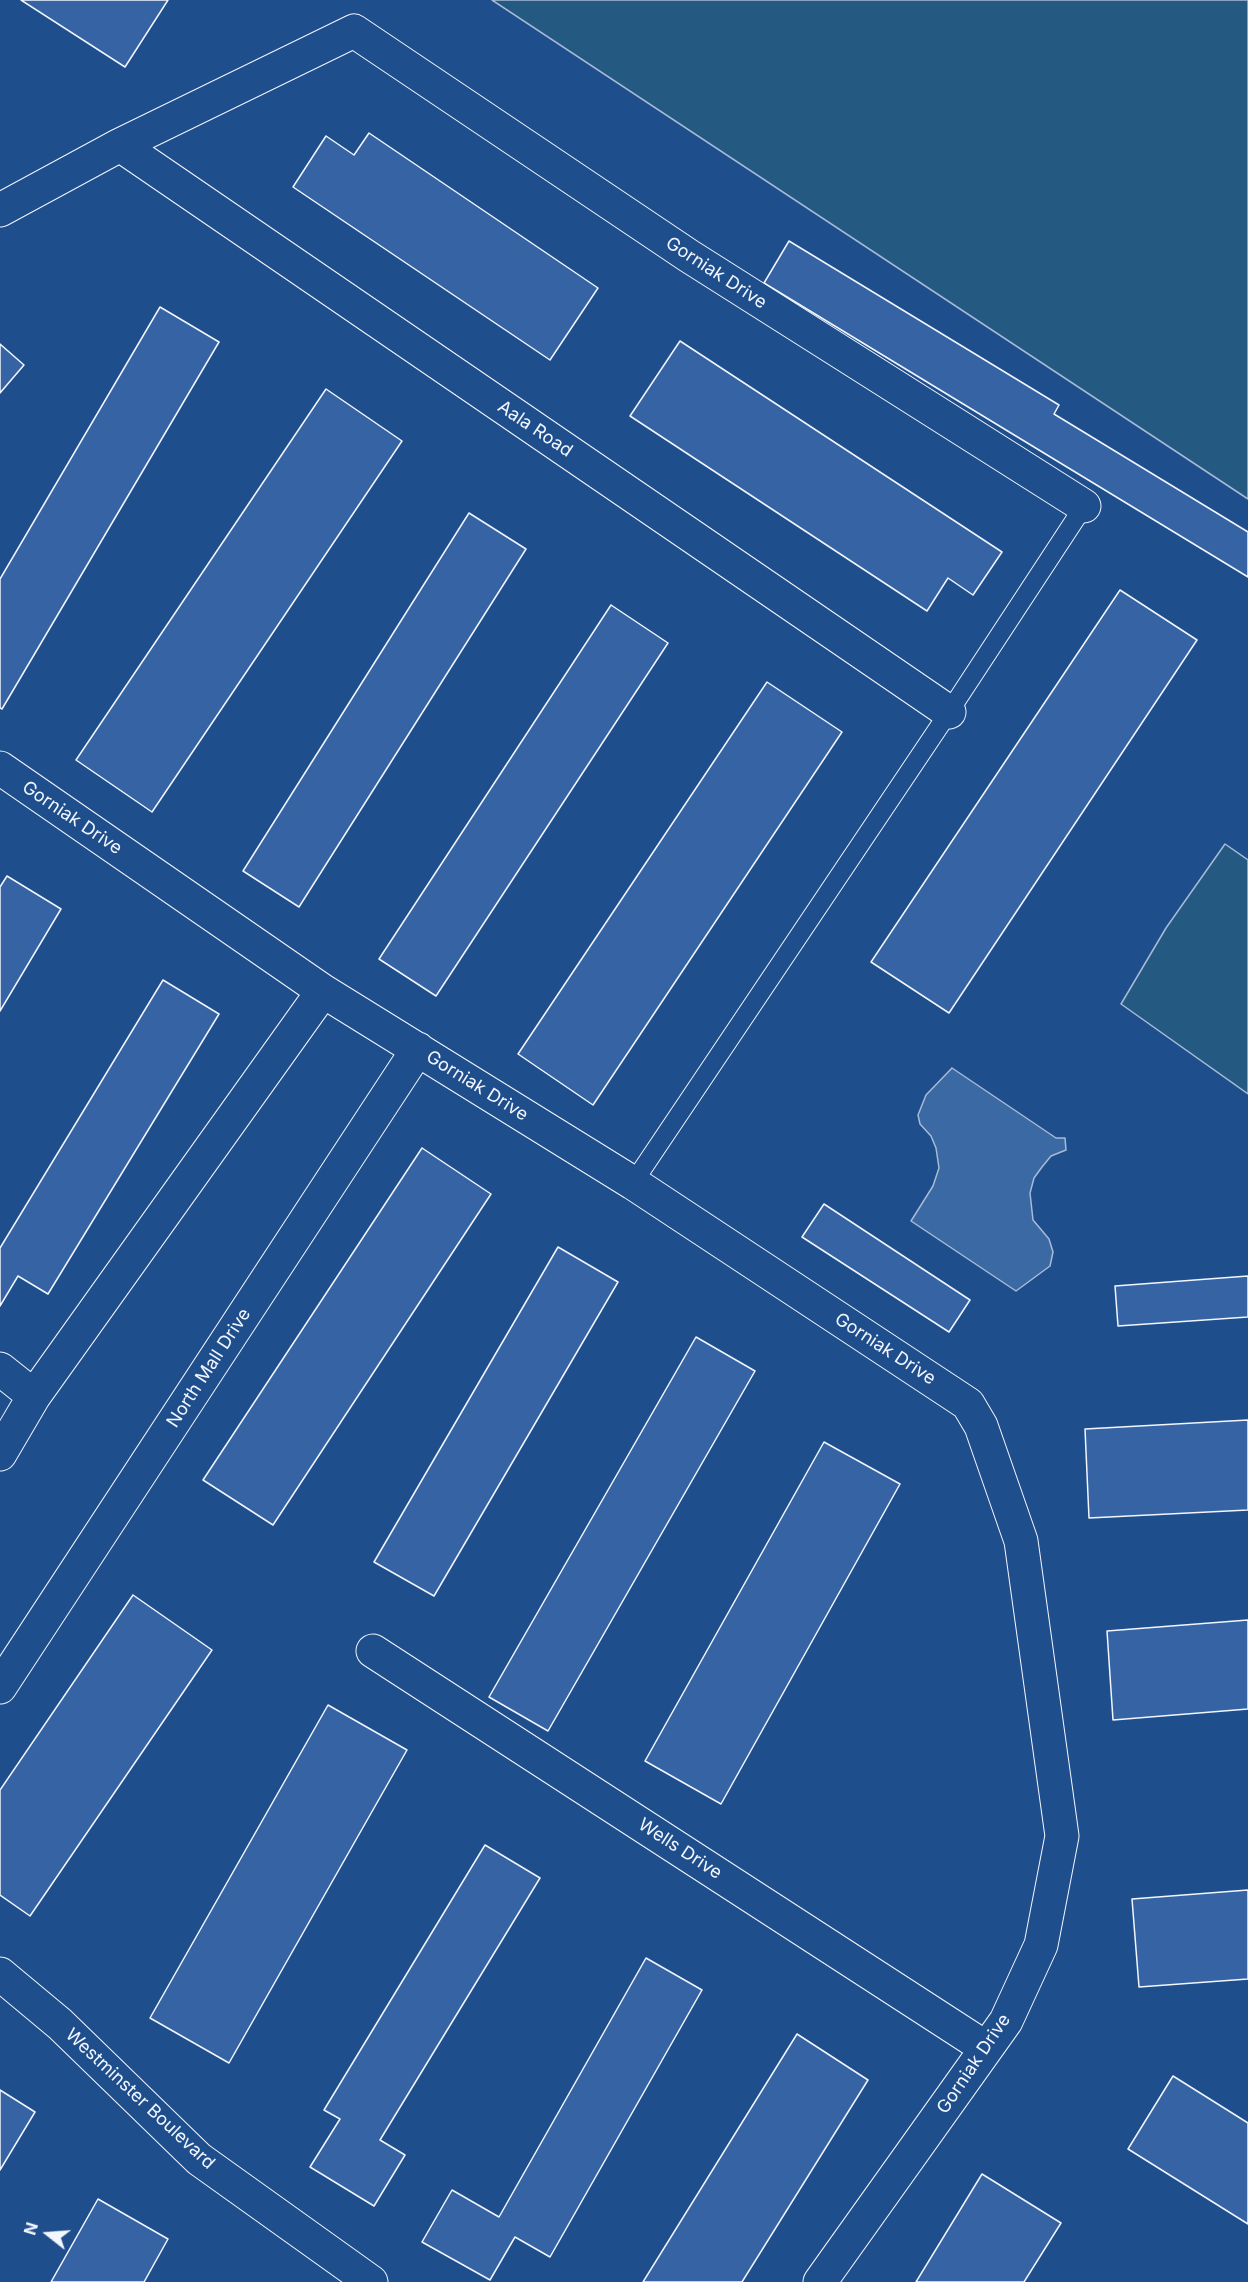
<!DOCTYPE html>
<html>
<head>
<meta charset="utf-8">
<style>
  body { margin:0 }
  #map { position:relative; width:1248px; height:2282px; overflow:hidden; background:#1f4e8c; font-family:Inter,sans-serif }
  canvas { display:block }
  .north { position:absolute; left:18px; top:2204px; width:60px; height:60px; -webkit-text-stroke:4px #1f4e8c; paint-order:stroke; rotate:287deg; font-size:16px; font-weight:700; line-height:24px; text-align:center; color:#f2f6ff }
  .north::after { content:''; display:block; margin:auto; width:21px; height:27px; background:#f2f6ff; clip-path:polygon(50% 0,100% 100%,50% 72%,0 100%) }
</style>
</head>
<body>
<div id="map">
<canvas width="1248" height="2282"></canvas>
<div class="north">N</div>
</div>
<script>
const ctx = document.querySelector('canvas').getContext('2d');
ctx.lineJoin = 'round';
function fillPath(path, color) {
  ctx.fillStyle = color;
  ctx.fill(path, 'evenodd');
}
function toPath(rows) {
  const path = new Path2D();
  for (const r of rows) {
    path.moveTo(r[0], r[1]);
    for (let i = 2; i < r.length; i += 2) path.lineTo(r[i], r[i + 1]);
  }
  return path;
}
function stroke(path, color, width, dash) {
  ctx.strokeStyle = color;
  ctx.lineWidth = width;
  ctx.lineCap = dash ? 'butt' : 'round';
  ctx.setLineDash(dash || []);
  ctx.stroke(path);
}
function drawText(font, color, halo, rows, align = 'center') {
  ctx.font = font + ' Inter,sans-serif';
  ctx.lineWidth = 4.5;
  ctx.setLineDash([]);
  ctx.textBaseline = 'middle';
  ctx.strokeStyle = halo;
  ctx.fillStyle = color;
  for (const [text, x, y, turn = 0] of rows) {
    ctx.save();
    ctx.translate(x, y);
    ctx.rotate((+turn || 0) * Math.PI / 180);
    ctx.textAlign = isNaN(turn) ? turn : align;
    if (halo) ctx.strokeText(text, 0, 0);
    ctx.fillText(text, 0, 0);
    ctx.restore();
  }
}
const green = toPath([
  [492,0,1248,0,1248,499,492,0],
  [1225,844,1248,860,1248,1094,1121,1004,1166,928,1225,844]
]);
fillPath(green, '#245a82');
stroke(green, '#a8bbd7', 1.5);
const water = toPath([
  [952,1068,1056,1138,1065,1138,1066,1150,1051,1156,1042,1167,1034,1178,1030,1193,1033,1220,1049,1239,1053,1252,1050,1266,1016,1291,911,1221,933,1186,939,1168,936,1148,931,1136,920,1124,918,1115,926,1095,952,1068]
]);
fillPath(water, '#3b69a3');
stroke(water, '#a8bbd7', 1.5);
const building = toPath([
  [21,0,168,0,125,67,21,0],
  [369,133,598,288,550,360,293,187,326,136,354,155,369,133],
  [789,241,1059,405,1054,414,1248,532,1248,577,764,283,789,241],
  [160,307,219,342,2,709,0,708,0,579,160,307],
  [680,341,1002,552,973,595,948,578,927,611,630,416,680,341],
  [0,344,24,365,0,393,0,344],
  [326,389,402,441,152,812,76,760,326,389],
  [469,513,526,549,299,907,243,871,469,513],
  [1120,590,1197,640,949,1013,871,962,1120,590],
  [611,605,668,643,436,996,379,959,611,605],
  [767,682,842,732,593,1105,518,1054,767,682],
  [7,876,61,909,0,1011,0,887,7,876],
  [163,980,219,1014,48,1294,18,1276,0,1306,0,1248,163,980],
  [422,1148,491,1194,273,1525,203,1480,422,1148],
  [824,1204,970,1300,949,1332,802,1237,824,1204],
  [558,1247,618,1282,434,1596,374,1562,558,1247],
  [1248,1276,1248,1317,1118,1326,1115,1286,1248,1276],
  [696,1337,755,1371,548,1731,489,1697,696,1337],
  [1248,1420,1248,1510,1089,1518,1085,1429,1248,1420],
  [824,1442,900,1484,721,1804,645,1761,824,1442],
  [133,1595,212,1650,30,1916,0,1895,0,1790,133,1595],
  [1248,1620,1248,1709,1113,1720,1107,1631,1248,1620],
  [328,1705,407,1750,229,2063,150,2018,328,1705],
  [485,1845,540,1878,380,2140,405,2155,374,2206,310,2167,340,2119,324,2110,485,1845],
  [1248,1890,1248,1979,1139,1987,1132,1899,1248,1890],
  [646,1958,702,1990,550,2257,515,2237,490,2280,422,2242,452,2190,499,2217,646,1958],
  [797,2034,868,2080,742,2282,643,2282,797,2034],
  [1173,2076,1248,2123,1248,2224,1128,2149,1173,2076],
  [0,2090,35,2112,0,2170,0,2090],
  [982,2174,1061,2223,1024,2282,916,2282,982,2174],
  [98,2199,168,2239,144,2282,51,2282,98,2199]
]);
fillPath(building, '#3563a3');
stroke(building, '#f2f6ff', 1.5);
const service = toPath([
  [633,1183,949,712,1084,506]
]);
const minor = toPath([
  [120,145,949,712],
  [0,210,120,145,354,31,689,256,1084,506],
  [0,768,323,991,633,1183,968,1404,981,1426,1021,1541,1062,1836,1041,1945,1006,2021,820,2282],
  [0,1369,34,1396],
  [0,1454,34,1396,323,991],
  [373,1651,986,2048],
  [0,1687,418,1049],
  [0,1974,60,2024,199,2159,371,2282]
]);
stroke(service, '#f2f6ff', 20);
stroke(minor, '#f2f6ff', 35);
stroke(service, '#1f4e8c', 18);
stroke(minor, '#1f4e8c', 33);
drawText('18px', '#f2f6ff', '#1f4e8c', [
  ["Gorniak Drive",716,273,33],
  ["Aala Road",535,429,34],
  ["Gorniak Drive",72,818,34],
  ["Gorniak Drive",477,1086,32],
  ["Gorniak Drive",885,1349,33],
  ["North Mall Drive",209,1368,-57],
  ["Wells Drive",680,1849,33],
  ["Gorniak Drive",974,2064,-56],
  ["Westminster Boulevard",140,2099,43]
]);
</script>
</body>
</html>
